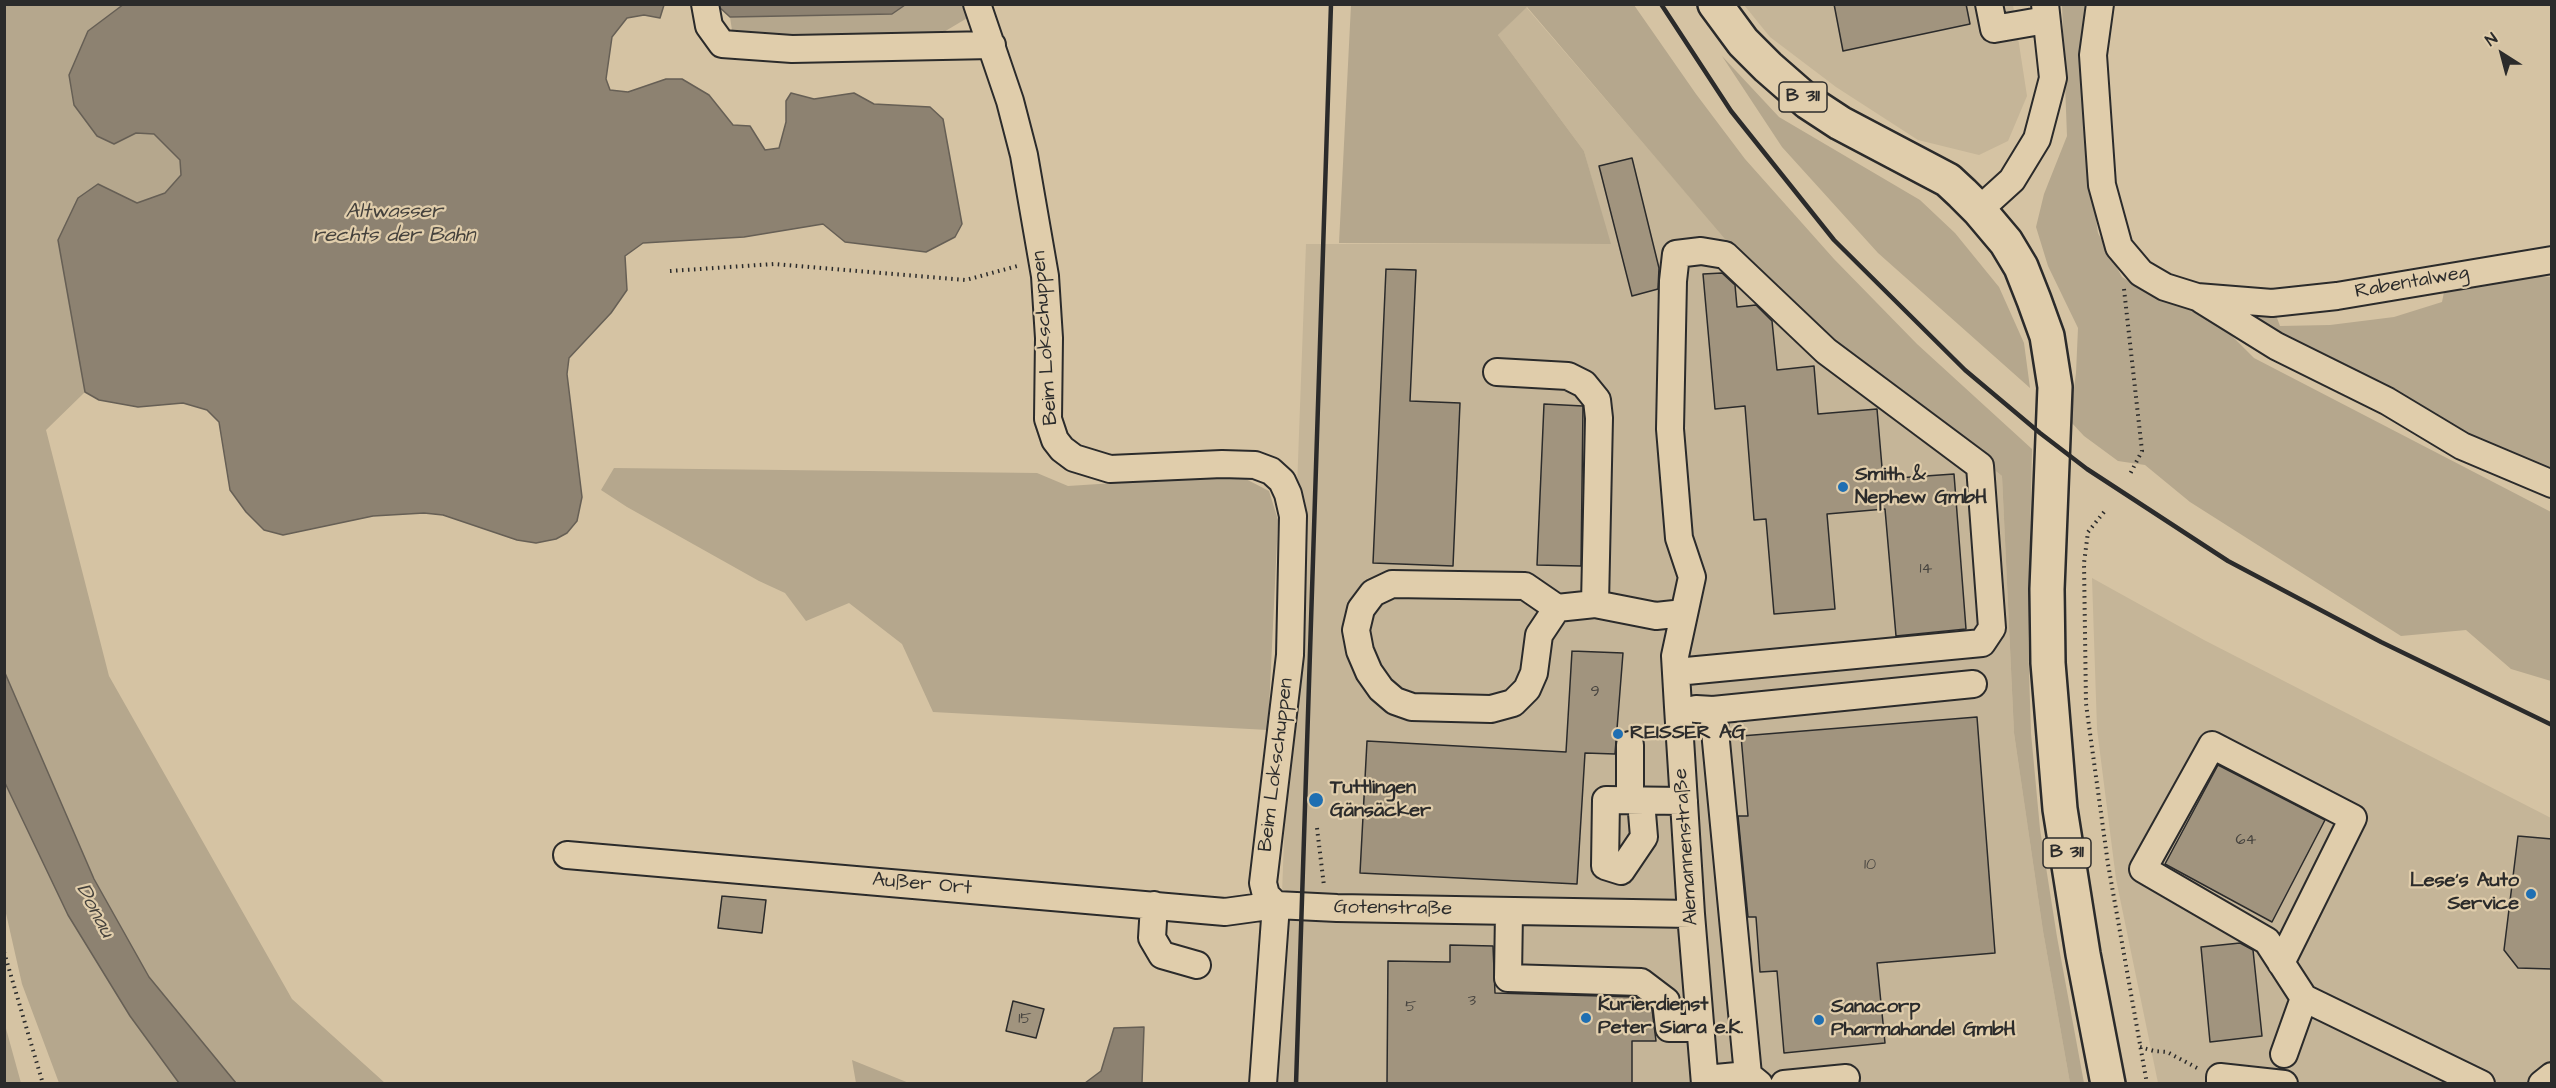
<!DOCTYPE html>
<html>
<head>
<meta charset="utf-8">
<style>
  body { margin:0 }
  #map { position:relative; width:2556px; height:1088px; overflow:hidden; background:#d5c3a3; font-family:"Architects Daughter",sans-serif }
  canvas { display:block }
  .frame { position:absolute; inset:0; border:6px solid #2b2b2b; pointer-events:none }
  .north { position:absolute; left:2472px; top:24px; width:60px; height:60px; -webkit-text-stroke:4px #e0cdab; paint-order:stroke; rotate:324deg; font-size:16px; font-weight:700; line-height:24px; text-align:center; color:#2b2b2b }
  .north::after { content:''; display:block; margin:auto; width:21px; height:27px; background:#2b2b2b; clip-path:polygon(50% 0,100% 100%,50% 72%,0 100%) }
</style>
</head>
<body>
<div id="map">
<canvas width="2556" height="1088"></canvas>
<div class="frame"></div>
<div class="north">N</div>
</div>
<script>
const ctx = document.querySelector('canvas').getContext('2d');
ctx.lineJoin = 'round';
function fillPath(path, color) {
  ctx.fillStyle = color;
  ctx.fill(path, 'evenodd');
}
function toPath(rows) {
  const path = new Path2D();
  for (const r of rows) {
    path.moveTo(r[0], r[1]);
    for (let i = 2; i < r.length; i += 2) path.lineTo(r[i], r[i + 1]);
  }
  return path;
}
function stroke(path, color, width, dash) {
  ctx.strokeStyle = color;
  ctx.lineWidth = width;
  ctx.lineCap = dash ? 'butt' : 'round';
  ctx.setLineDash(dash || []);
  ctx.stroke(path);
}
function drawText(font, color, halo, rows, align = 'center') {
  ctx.font = font + ' "Architects Daughter",sans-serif';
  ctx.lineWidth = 4.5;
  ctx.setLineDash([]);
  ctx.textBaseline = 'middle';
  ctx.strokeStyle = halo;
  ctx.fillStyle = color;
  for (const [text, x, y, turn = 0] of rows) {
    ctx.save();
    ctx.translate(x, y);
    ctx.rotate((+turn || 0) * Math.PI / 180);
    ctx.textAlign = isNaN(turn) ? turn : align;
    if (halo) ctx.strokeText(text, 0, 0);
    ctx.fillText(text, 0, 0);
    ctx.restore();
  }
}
fillPath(toPath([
  [1744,5,2013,5,2027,96,2008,141,1979,155,1918,140,1836,87,1770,37],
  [1526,7,1694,202,1919,413,2002,476,2014,733,2043,931,2070,1083,1275,1084,1306,244,1610,244,1584,151,1498,35],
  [2092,578,2204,640,2551,818,2551,1083,2158,1083,2116,879,2097,729]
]), '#c5b598');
fillPath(toPath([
  [905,4,970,5,974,14,932,39,733,37,730,17,892,14],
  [4,5,124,5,88,31,74,105,97,136,114,144,136,133,154,134,180,160,181,175,165,193,137,203,98,185,58,240,85,392,46,430,109,676,292,999,385,1083,236,1083,149,977,94,879,5,673],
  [1351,5,1634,5,1696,94,1745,159,1834,259,1917,344,2032,449,2028,641,2031,733,2040,829,2057,937,2084,1083,2070,1083,2043,931,2014,733,2002,476,1820,335,1731,246,1527,7,1498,35,1584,151,1611,244,1339,243],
  [2062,5,2091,5,2085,45,2085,143,2098,233,2122,277,2141,289,2189,308,2223,327,2254,358,2551,512,2551,681,2511,669,2466,630,2401,636,2190,502,2145,465,2118,461,2084,436,2070,421,2076,373,2078,328,2048,266,2036,227,2044,194,2067,136],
  [1722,56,1779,117,1920,200,1955,233,1999,287,2024,343,2030,388,1878,253,1782,147],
  [2511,275,2551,277,2551,469,2472,437,2386,386,2287,344,2224,309,2273,307,2280,326,2330,325,2394,317,2442,302,2446,282],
  [614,468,1037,473,1068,486,1238,475,1269,491,1278,520,1268,730,933,712,902,644,849,603,806,621,785,593,759,581,627,507,601,490],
  [4,783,130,1016,179,1083,59,1083,22,984,5,909],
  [4,1025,5,1025,21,1083,5,1083],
  [852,1060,909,1083,856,1083]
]), '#b5a78d');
const water = toPath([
  [124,4,664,5,660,18,644,15,627,18,612,37,606,79,610,90,628,92,666,79,682,79,709,95,733,125,750,126,765,150,779,148,786,122,786,101,791,93,814,99,854,93,874,104,930,107,943,119,962,224,955,237,926,252,845,242,823,224,744,237,643,243,625,256,627,290,611,313,569,358,567,374,582,497,577,521,567,533,556,539,536,543,517,540,443,515,424,513,373,516,283,535,264,530,246,512,230,490,219,422,207,410,183,403,138,407,99,400,85,392,58,240,78,198,98,184,137,203,165,193,181,175,180,160,154,134,136,133,114,144,97,136,74,105,69,75,88,31,124,4],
  [717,5,905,5,892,14,730,17,717,5],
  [5,673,94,879,149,977,236,1083,179,1083,130,1016,68,915,5,783,5,673],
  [1144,1027,1142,1083,1085,1083,1101,1071,1114,1028,1144,1027]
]);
fillPath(water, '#8d8271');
stroke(water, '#665f55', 1.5);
const building = toPath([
  [1834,4,1966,4,1970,24,1843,51,1834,4],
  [1632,158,1659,268,1658,289,1632,296,1599,166,1632,158],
  [1386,269,1416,270,1410,401,1460,403,1453,566,1373,563,1386,269],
  [1722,273,1735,285,1737,307,1756,305,1772,321,1777,370,1814,366,1818,414,1877,409,1883,479,1954,474,1966,629,1896,636,1885,509,1827,514,1835,609,1774,614,1766,519,1754,520,1745,406,1715,409,1703,274,1722,273],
  [1544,404,1583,406,1581,566,1537,565,1544,404],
  [1572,651,1623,653,1615,754,1585,753,1577,884,1360,873,1367,741,1566,752,1572,651],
  [1977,717,1995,953,1877,963,1885,1043,1784,1053,1777,971,1760,972,1756,917,1748,917,1738,816,1748,816,1741,736,1977,717],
  [2218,765,2325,820,2272,922,2165,864,2218,765],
  [2518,836,2552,839,2552,969,2518,968,2504,950,2518,836],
  [722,896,766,900,762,933,718,928,722,896],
  [2240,943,2253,950,2262,1036,2210,1042,2201,947,2240,943],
  [1450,945,1493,946,1495,993,1636,997,1652,1009,1656,1041,1632,1041,1632,1083,1387,1083,1388,961,1450,962,1450,945],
  [1013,1001,1044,1009,1036,1038,1006,1031,1013,1001]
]);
fillPath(building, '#a1947e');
stroke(building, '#2b2b2b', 1.5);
const minor = toPath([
  [705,4,709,26,722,44,792,49,992,45],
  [977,4,1010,101,1024,155,1045,276,1049,338,1048,419,1055,440,1062,449,1074,458,1110,469,1222,464,1255,465,1271,471,1282,481,1288,494,1293,516,1290,655,1263,883,1266,895,1276,905],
  [1989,4,1994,29,2046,20],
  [2100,4,2093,55,2102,185,2119,247,2141,273,2165,287,2197,297,2272,303,2337,296,2552,260],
  [1979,210,2012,180,2037,139,2053,78,2045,4],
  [2202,300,2276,346,2387,401,2462,446,2552,484],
  [1497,372,1568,376,1584,384,1597,400,1599,418,1595,604],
  [1557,608,1525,586,1392,584,1373,593,1361,609,1356,630,1360,651,1369,672,1381,689,1395,701,1412,707,1491,709,1513,703,1527,689,1534,673,1539,635,1557,608,1595,604,1656,616,1684,613],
  [1676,672,1982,643,1992,628,1980,466,1826,351,1725,255,1701,251,1676,254,1673,281,1670,429,1679,538,1692,577,1675,656,1678,707,1691,914,1705,1084],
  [1696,709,1713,710,1973,684],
  [1713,710,1748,1075],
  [1630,745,1630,800],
  [1641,801,1644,837,1621,871,1605,866,1606,800,1684,801],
  [567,855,1225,912,1276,905,1337,908,1691,914],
  [1154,905,1152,938,1162,955,1197,965],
  [1509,911,1508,978,1641,982,1666,1001,1669,1028,1700,1028],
  [2281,963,2353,818,2212,745,2143,869,2267,941,2304,998,2481,1084],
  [2284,1054,2304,998],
  [1705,1079,1748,1075,1759,1084],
  [1263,1084,1276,905],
  [1784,1084,1846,1078],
  [2220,1084,2220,1077,2284,1084],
  [2542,1084,2552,1076]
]);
const major = toPath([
  [1715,4,1743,42,1768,67,1808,102,1840,123,1948,180,1962,193,1979,210,2006,242,2021,267,2034,300,2047,336,2055,387,2047,589,2048,663,2060,809,2083,954,2108,1084]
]);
stroke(minor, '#2b2b2b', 30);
stroke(major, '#2b2b2b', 38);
stroke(toPath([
  [670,271,774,264,966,280,1021,265],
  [2124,289,2142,451,2129,476],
  [2104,512,2088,532,2084,563,2086,704,2108,864,2147,1084],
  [1317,828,1324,886],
  [4,952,43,1084],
  [2140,1047,2154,1051,2167,1052,2199,1069]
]), '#2b2b2b', 4, [1.5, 4.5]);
stroke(minor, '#e0cdab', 26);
stroke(major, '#e0cdab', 33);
stroke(toPath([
  [1661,4,1731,111,1834,240,1965,370,2040,433,2087,469,2228,561,2381,642,2552,725],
  [1296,1084,1331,4]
]), '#2b2b2b', 4.5);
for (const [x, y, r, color] of [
  [1843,487,6,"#1f6fb2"],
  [1618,734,6,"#1f6fb2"],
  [1316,800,8,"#1f6fb2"],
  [2531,894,6,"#1f6fb2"],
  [1586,1018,6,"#1f6fb2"],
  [1819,1020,6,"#1f6fb2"]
]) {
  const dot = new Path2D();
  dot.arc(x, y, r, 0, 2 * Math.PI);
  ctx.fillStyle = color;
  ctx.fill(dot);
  stroke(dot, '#e0cdab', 2);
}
drawText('16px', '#484540', null, [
  ["14",1926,570],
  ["9",1595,693],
  ["64",2246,841],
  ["10",1870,866],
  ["3",1472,1002],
  ["5",1411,1008],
  ["15",1025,1020]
]);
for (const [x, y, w] of [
  [1803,97,48],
  [2067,853,48]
]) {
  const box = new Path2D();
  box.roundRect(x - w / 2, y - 15, w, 30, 4.5);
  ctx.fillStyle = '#e0cdab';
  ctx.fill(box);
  stroke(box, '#2b2b2b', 1.5);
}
drawText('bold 18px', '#2b2b2b', null, [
  ["B 311",1803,97],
  ["B 311",2067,853]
]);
drawText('20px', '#2b2b2b', '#e0cdab', [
  ["Rabentalweg",2412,283,-10],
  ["Beim Lokschuppen",1046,338,-94],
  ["Beim Lokschuppen",1277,765,-83],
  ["Alemannenstraße",1687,847,-94],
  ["Außer Ort",922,885,5],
  ["Gotenstraße",1393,909,1]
]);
drawText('bold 20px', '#2b2b2b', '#e0cdab', [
  ["Smith &",1855,476],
  ["Nephew GmbH",1855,499],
  ["REISSER AG",1630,734],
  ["Tuttlingen",1330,789],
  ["Gänsäcker",1330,812],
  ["Lese's Auto",2519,882,"right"],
  ["Service",2519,905,"right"],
  ["Kurierdienst",1598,1006],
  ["Peter Siara e.K.",1598,1029],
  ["Sanacorp",1831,1008],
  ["Pharmahandel GmbH",1831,1031]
], 'left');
drawText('italic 21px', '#44413c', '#e0cdab', [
  ["Altwasser",394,213],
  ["rechts der Bahn",394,237],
  ["Donau",94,911,62]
]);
</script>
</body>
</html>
